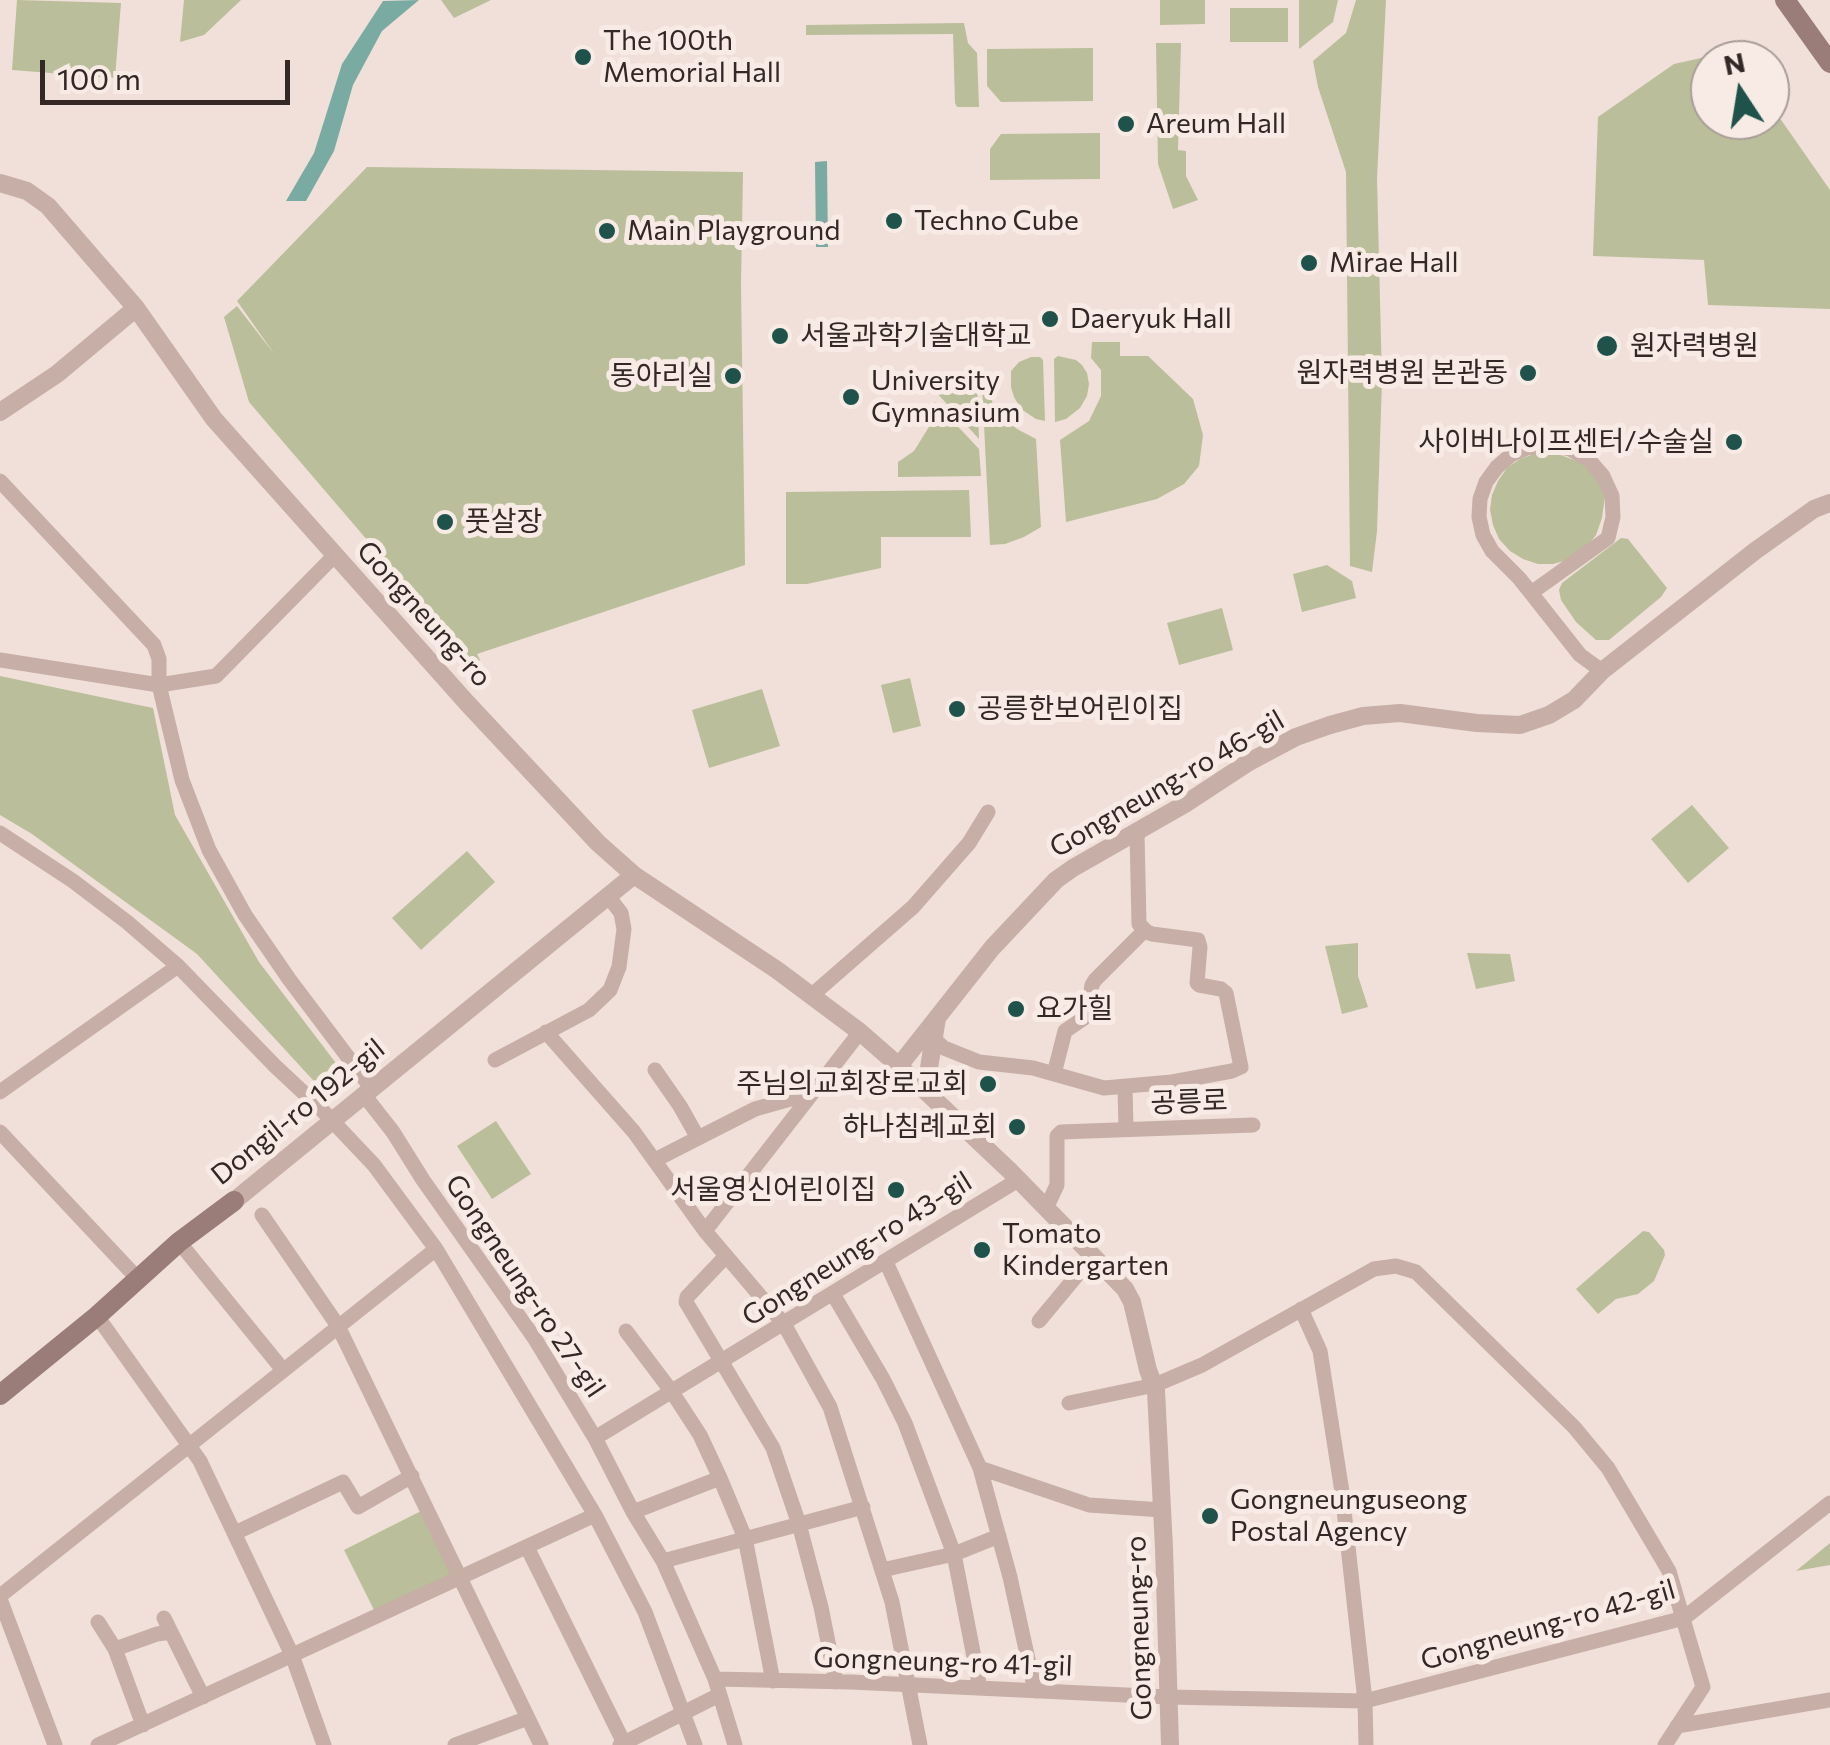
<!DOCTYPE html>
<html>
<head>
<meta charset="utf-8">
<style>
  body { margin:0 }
  #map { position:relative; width:1830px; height:1745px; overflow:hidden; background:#f0e0d9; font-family:Commissioner,sans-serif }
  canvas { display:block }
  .north { position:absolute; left:1690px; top:40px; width:100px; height:100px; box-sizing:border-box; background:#f8ebe5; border:2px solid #a99d99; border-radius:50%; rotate:348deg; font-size:28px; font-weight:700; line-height:40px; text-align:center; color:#332826 }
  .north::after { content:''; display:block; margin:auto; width:35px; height:45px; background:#1e524a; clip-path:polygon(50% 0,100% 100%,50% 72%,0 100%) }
  .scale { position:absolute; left:40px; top:60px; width:250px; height:45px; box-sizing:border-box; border:5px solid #332826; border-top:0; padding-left:12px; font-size:30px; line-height:35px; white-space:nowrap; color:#332826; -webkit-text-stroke:8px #f8ebe5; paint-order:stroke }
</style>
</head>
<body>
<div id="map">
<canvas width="1830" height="1745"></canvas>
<div class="north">N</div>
<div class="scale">100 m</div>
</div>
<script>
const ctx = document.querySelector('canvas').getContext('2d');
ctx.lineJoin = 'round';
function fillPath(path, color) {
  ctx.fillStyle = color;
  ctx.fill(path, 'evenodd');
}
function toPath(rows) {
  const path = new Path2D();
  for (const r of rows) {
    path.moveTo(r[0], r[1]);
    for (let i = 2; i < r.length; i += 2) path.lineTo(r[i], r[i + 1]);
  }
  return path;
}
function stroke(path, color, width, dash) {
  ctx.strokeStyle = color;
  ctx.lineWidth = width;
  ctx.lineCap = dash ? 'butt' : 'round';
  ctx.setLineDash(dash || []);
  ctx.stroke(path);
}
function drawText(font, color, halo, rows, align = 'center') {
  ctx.font = font + ' Commissioner,"Noto Sans KR",sans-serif';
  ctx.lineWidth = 10;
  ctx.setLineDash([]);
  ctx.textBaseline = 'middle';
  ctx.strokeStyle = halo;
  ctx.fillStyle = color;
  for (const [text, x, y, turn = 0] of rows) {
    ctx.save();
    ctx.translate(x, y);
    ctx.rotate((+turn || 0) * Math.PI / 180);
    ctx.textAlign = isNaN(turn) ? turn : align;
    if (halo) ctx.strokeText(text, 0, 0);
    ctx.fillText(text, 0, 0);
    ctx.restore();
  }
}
fillPath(toPath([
  [17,0,121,3,115,78,12,70],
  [184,0,241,0,204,35,180,42],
  [441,0,491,0,454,18],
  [1160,0,1205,0,1205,24,1160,25],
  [1299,0,1338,0,1333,22,1299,49],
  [1356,0,1386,0,1377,178,1382,381,1377,531,1372,572,1350,566,1346,172,1318,87,1313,61,1346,33],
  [1230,8,1288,8,1288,42,1230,42],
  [964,23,968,43,977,53,979,107,957,107,955,103,953,34,806,35,806,25],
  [1156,43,1181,43,1178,150,1186,151,1186,176,1198,200,1173,209,1158,164],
  [1093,48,1093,101,1001,102,987,86,987,49],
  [1733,51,1739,60,1710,60,1710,120,1770,120,1770,104,1830,190,1830,309,1708,305,1704,260,1593,256,1598,117,1674,64],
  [1100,133,1100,179,990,180,990,149,1001,134],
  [367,167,743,172,741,285,745,565,477,654,480,660,475,666,249,402,224,317,237,306,275,355,237,301],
  [1092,342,1120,342,1120,356,1148,356,1193,399,1203,435,1199,466,1184,484,1157,499,1066,522,1060,440,1089,421,1101,396,1101,370,1091,358],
  [1058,356,1076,360,1082,365,1087,373,1089,384,1087,396,1080,408,1066,419,1055,422,1054,359],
  [1031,357,1040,357,1043,360,1045,421,1036,419,1021,409,1014,397,1011,387,1011,371,1019,362],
  [977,383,979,439,935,391],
  [982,385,986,385,993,404,1002,416,1017,429,1036,439,1041,527,1024,537,1005,544,990,545],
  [935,402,979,449,981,476,898,477,898,462,914,451,932,422],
  [1537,453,1555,453,1588,465,1601,477,1605,496,1602,518,1596,535,1585,549,1571,559,1553,564,1538,564,1523,559,1510,551,1499,539,1493,525,1490,510,1492,495,1498,481,1507,468,1520,459],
  [969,490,971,537,881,537,881,568,807,584,786,584,786,492],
  [1621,538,1628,539,1667,588,1661,597,1609,640,1596,640,1576,622,1561,600,1559,590,1562,583],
  [1327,565,1352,581,1356,598,1302,612,1293,574],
  [1222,608,1233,650,1179,665,1167,623],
  [0,676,153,708,175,815,259,962,348,1079,323,1091,197,954,32,834,0,815],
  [910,678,921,726,893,733,881,685],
  [762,689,780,746,709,768,692,710],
  [1692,805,1729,848,1688,883,1651,839],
  [467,851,495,882,421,950,392,918],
  [1358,943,1358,976,1368,1007,1342,1014,1325,946],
  [1467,953,1510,954,1515,981,1476,989],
  [496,1121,531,1174,492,1199,457,1146],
  [1643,1231,1649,1232,1664,1250,1665,1255,1654,1281,1638,1294,1616,1299,1598,1314,1576,1289],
  [421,1511,453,1576,376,1614,344,1550],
  [1830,1543,1830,1565,1796,1571]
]), '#babe9a');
fillPath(toPath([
  [419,0,382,31,353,85,334,151,306,201,286,201,314,153,342,64,383,1],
  [827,161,828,247,816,247,815,162]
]), '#7aaba2');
stroke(toPath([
  [0,481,154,645,159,659,159,685,216,676,335,555],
  [1531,593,1608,538,1613,517,1612,496,1603,476,1589,460,1570,449,1549,445,1527,448,1511,455,1497,467,1486,482,1480,499,1479,517,1483,535,1492,551,1519,578,1531,593,1580,655,1602,671],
  [0,660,159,685,182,780,209,850,245,915,289,979,372,1089],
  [0,833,73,881,127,922,178,966,275,1066,321,1109,374,1165,436,1249,595,1515,645,1612,695,1745],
  [811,996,913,907,969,843,988,812],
  [546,1032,634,1132,705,1231,784,1324,830,1407,892,1602,920,1745],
  [934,1039,944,1048,979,1062,1033,1068,1104,1088,1172,1082,1232,1071,1241,1067,1226,993,1221,989,1199,985,1197,983,1200,947,1198,940,1152,934,1147,932,1139,924,1137,833],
  [495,1060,589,1010,610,990,619,967,624,929,621,913,608,896],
  [655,1070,680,1106,698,1138],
  [1054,1074,1065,1031,1087,1016,1092,985,1095,980,1145,930],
  [1125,1087,1126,1129],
  [0,1092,178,966],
  [364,1095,393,1132,423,1180,535,1339,595,1438,633,1512,663,1561,715,1679,735,1745],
  [0,1132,138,1279],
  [655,1160,755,1109,812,1093],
  [1044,1206,1050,1200,1057,1185,1057,1136,1061,1132,1253,1125],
  [262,1215,338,1326,541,1745],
  [705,1231,860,1032],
  [179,1242,283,1370],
  [726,1256,687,1297,686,1302,773,1448,799,1524,821,1607,836,1682],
  [886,1262,980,1468,1010,1577,1035,1691],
  [833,1294,883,1379,905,1423,954,1554,980,1688],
  [1301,1309,1320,1351,1342,1492,1365,1701,1366,1745],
  [97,1316,200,1461,292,1655,324,1745],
  [1039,1321,1093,1256],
  [626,1331,672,1392,700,1435,720,1478,745,1538,773,1681],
  [1069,1403,1155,1385,1202,1365,1374,1269,1396,1266,1416,1272,1574,1427,1608,1468,1669,1571,1703,1687,1665,1745],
  [595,1438,1018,1180],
  [980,1468,1089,1505,1162,1510],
  [633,1512,720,1478],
  [235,1533,343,1482,358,1507,412,1476],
  [527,1547,624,1743],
  [663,1561,863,1507],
  [882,1570,954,1554,999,1536],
  [0,1596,436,1249],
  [0,1599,55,1745],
  [164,1618,203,1697],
  [98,1622,115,1649,143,1725],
  [115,1649,157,1634,171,1632],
  [715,1679,851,1682,1168,1697,1365,1701,1684,1618,1830,1503],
  [1677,1726,1830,1700],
  [98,1745,595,1515],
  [455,1745,528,1718],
  [620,1745,719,1695]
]), '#c7aea6', 15);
stroke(toPath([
  [0,183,27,191,48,206,136,308,214,419,467,703,598,843,634,875,777,970,860,1032,899,1066,1010,1171,1125,1289,1132,1302,1148,1370,1156,1391,1164,1548,1170,1745],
  [0,412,57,374,136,308],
  [899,1066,992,948,1056,880,1073,868,1185,804,1249,762,1296,737,1330,725,1363,716,1400,713,1477,723,1520,725,1549,715,1574,700,1602,671,1755,551,1814,509,1830,503],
  [930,1095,929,1068,937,1018],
  [234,1201,634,875]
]), '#c7aea6', 18);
stroke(toPath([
  [1785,0,1830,63],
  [0,1395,97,1316,179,1242,234,1201]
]), '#9a7c78', 20);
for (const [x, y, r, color] of [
  [583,57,10,"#1e524a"],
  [1126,124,10,"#1e524a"],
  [894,221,10,"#1e524a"],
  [607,231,10,"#1e524a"],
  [1309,263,10,"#1e524a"],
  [1050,319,10,"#1e524a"],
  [780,336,10,"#1e524a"],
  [1607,346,12,"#1e524a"],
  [1528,373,10,"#1e524a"],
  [733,376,10,"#1e524a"],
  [851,397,10,"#1e524a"],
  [1734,442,10,"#1e524a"],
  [445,522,10,"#1e524a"],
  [957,709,10,"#1e524a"],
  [1016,1009,10,"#1e524a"],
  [988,1084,10,"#1e524a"],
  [1017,1127,10,"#1e524a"],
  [896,1190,10,"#1e524a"],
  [982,1250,10,"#1e524a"],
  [1210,1516,10,"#1e524a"]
]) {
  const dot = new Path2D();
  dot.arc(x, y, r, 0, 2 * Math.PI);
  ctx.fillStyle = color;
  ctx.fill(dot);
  stroke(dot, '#f8ebe5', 4);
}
drawText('28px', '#332826', '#f8ebe5', [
  ["The 100th",603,41],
  ["Memorial Hall",603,73],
  ["Areum Hall",1146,124],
  ["Techno Cube",914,221],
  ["Main Playground",627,231],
  ["Mirae Hall",1329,263],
  ["Daeryuk Hall",1070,319],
  ["서울과학기술대학교",800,336],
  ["원자력병원",1630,346],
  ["원자력병원 본관동",1508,373,"right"],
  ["동아리실",713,376,"right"],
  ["University",871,381],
  ["Gymnasium",871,413],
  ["사이버나이프센터/수술실",1714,442,"right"],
  ["풋살장",465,522],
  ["공릉한보어린이집",977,709],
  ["요가힐",1036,1009],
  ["주님의교회장로교회",968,1084,"right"],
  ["하나침례교회",997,1127,"right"],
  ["서울영신어린이집",876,1190,"right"],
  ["Tomato",1002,1234],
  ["Kindergarten",1002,1266],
  ["Gongneunguseong",1230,1500],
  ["Postal Agency",1230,1532]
], 'left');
drawText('28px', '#332826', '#f8ebe5', [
  ["Gongneung-ro",424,614,48],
  ["Gongneung-ro 46-gil",1167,784,-30],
  ["공릉로",1189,1102,-2],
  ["Dongil-ro 192-gil",298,1112,-39],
  ["Gongneung-ro 43-gil",857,1249,-32],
  ["Gongneung-ro 27-gil",525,1286,56],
  ["Gongneung-ro 42-gil",1548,1625,-16],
  ["Gongneung-ro",1139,1628,-92],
  ["Gongneung-ro 41-gil",943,1662,2]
]);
</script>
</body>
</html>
